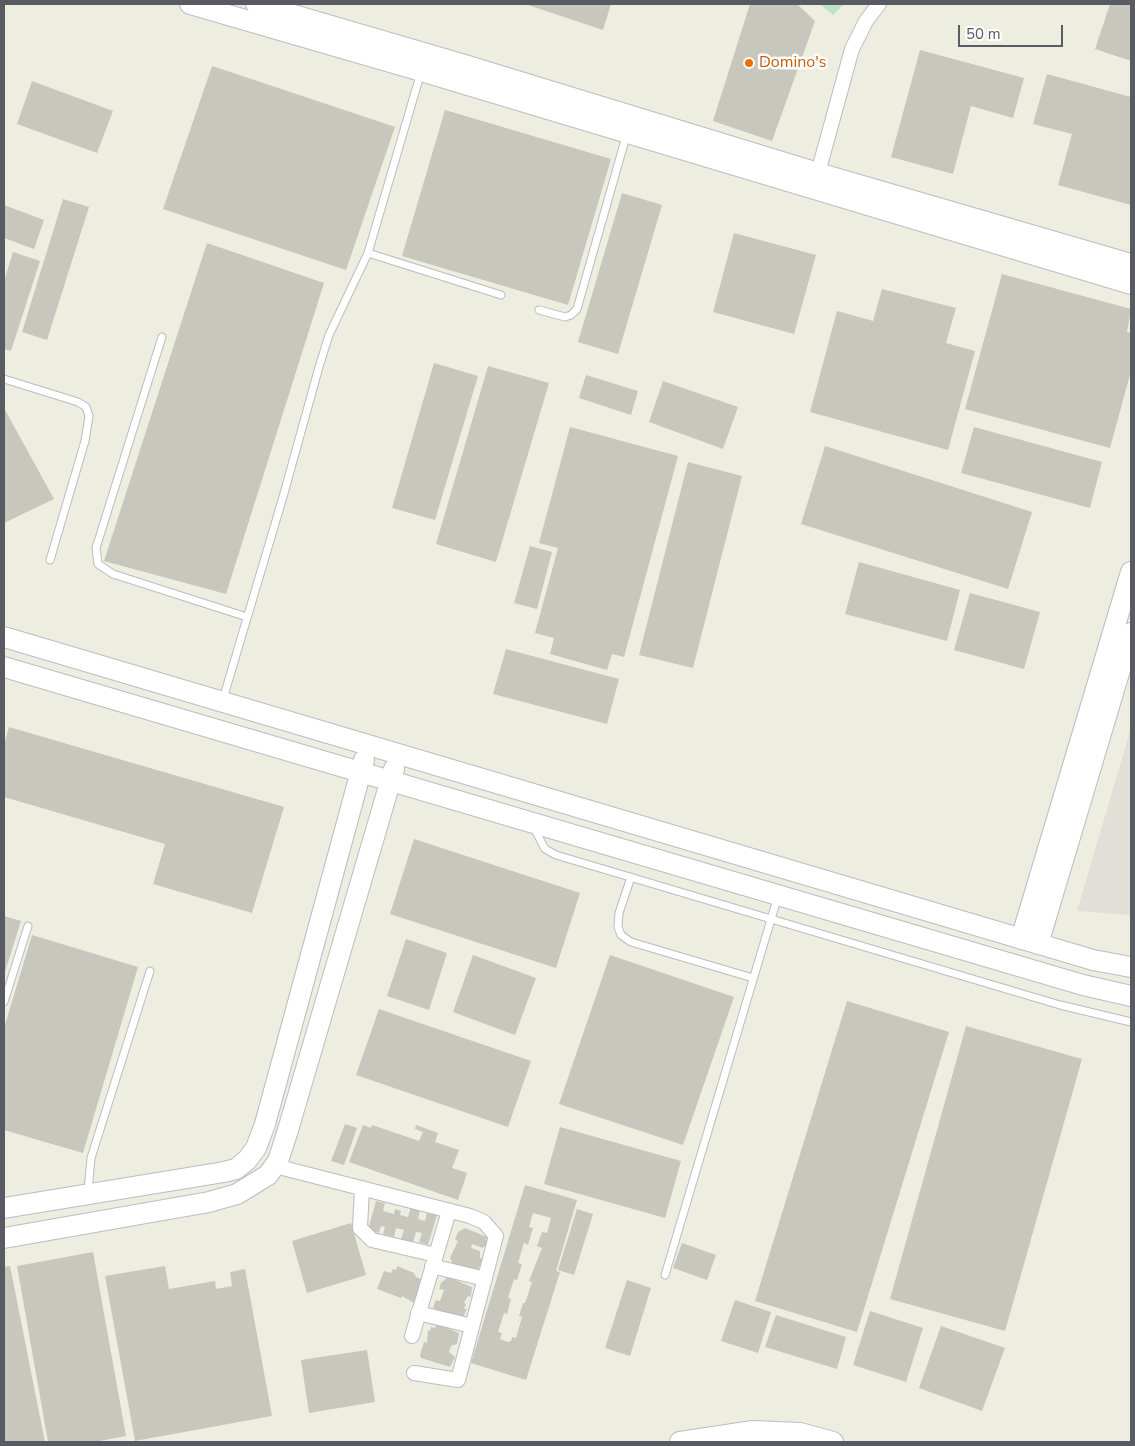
<!DOCTYPE html>
<html>
<head>
<meta charset="utf-8">
<style>
  body { margin:0 }
  #map { position:relative; width:1135px; height:1446px; overflow:hidden; background:#edede0; font-family:"Nunito Sans",sans-serif }
  canvas { display:block }
  .frame { position:absolute; inset:0; border:5px solid #595b62; pointer-events:none }
  .scale { position:absolute; left:958px; top:25px; width:105px; height:22px; box-sizing:border-box; border:2px solid #595b62; border-top:0; padding-left:6px; font-size:15px; line-height:18px; white-space:nowrap; color:#595b62; -webkit-text-stroke:4px #fff; paint-order:stroke }
</style>
</head>
<body>
<div id="map">
<canvas width="1135" height="1446"></canvas>
<div class="frame"></div>
<div class="scale">50 m</div>
</div>
<script>
const ctx = document.querySelector('canvas').getContext('2d');
ctx.lineJoin = 'round';
function fillPath(path, color) {
  ctx.fillStyle = color;
  ctx.fill(path, 'evenodd');
}
function toPath(rows) {
  const path = new Path2D();
  for (const r of rows) {
    path.moveTo(r[0], r[1]);
    for (let i = 2; i < r.length; i += 2) path.lineTo(r[i], r[i + 1]);
  }
  return path;
}
function stroke(path, color, width, dash) {
  ctx.strokeStyle = color;
  ctx.lineWidth = width;
  ctx.lineCap = dash ? 'butt' : 'round';
  ctx.setLineDash(dash || []);
  ctx.stroke(path);
}
function drawText(font, color, halo, rows, align = 'center') {
  ctx.font = font + ' "Nunito Sans",sans-serif';
  ctx.lineWidth = 5;
  ctx.setLineDash([]);
  ctx.textBaseline = 'middle';
  ctx.strokeStyle = halo;
  ctx.fillStyle = color;
  for (const [text, x, y, turn = 0] of rows) {
    ctx.save();
    ctx.translate(x, y);
    ctx.rotate((+turn || 0) * Math.PI / 180);
    ctx.textAlign = isNaN(turn) ? turn : align;
    if (halo) ctx.strokeText(text, 0, 0);
    ctx.fillText(text, 0, 0);
    ctx.restore();
  }
}
fillPath(toPath([
  [1131,728,1131,915,1077,911]
]), '#e0dfd8');
fillPath(toPath([
  [820,4,844,4,833,15]
]), '#bae7c2');
fillPath(toPath([
  [525,4,611,4,603,30],
  [750,4,797,4,815,21,772,141,713,121],
  [1110,4,1131,4,1131,61,1095,49],
  [920,50,1024,78,1013,118,971,106,953,174,891,157],
  [212,66,395,127,346,270,163,209],
  [1047,74,1131,97,1131,205,1058,185,1072,134,1033,124],
  [32,81,113,111,97,153,17,124],
  [445,110,611,159,568,305,402,256],
  [622,193,662,205,618,354,578,342],
  [63,199,89,207,47,340,22,332],
  [4,205,44,220,34,249,4,238],
  [734,233,816,255,794,334,713,312],
  [207,243,324,283,226,594,104,561],
  [13,252,40,261,11,351,4,349,4,281],
  [1002,274,1131,309,1127,332,1131,333,1131,371,1110,448,965,409],
  [882,289,956,308,946,343,975,351,948,450,810,412,837,311,873,321],
  [434,363,478,376,435,520,392,508],
  [488,366,549,383,496,562,436,544],
  [586,375,638,391,631,415,579,398],
  [663,381,738,407,723,449,649,422],
  [4,408,54,499,4,523],
  [570,427,678,456,624,657,612,654,607,670,550,654,554,638,535,633,558,548,539,543],
  [974,427,1102,462,1090,508,961,473],
  [825,446,1032,512,1008,589,801,524],
  [688,462,742,476,693,668,639,655],
  [530,546,552,552,537,609,514,603],
  [859,562,960,590,947,641,845,614],
  [970,593,1040,612,1024,669,954,650],
  [506,649,619,679,607,724,493,694],
  [9,727,284,807,252,913,153,884,165,844,4,797,4,745],
  [414,839,580,893,556,968,390,914],
  [4,916,21,921,4,975],
  [32,935,138,967,83,1153,4,1130,4,1028],
  [406,939,447,953,429,1010,387,996],
  [473,955,536,978,515,1035,453,1012],
  [610,955,734,997,683,1145,559,1104],
  [847,1001,949,1032,857,1332,755,1301],
  [379,1009,531,1061,508,1127,356,1075],
  [966,1026,1082,1059,1005,1331,890,1299],
  [345,1124,357,1128,344,1165,331,1161],
  [363,1125,371,1128,372,1125,419,1141,423,1132,415,1129,416,1125,438,1133,435,1142,459,1150,452,1168,467,1173,458,1200,349,1162],
  [560,1127,681,1161,665,1218,544,1184],
  [525,1185,577,1200,556,1271,560,1272,526,1380,471,1363],
  [533,1213,551,1218,547,1233,542,1232,537,1246,542,1248,529,1281,532,1282,525,1303,523,1303,519,1316,522,1317,516,1338,512,1337,511,1341,508,1342,500,1339,502,1333,498,1332,504,1313,507,1314,511,1299,508,1298,514,1279,517,1280,522,1264,518,1263,524,1243,528,1245,533,1228,529,1227],
  [376,1201,385,1203,383,1211,394,1214,395,1209,401,1211,400,1215,408,1217,411,1207,420,1210,418,1219,425,1221,427,1212,437,1215,428,1245,419,1242,422,1233,416,1232,413,1243,401,1239,404,1230,396,1228,394,1237,383,1234,385,1227,381,1226,379,1233,368,1230],
  [577,1209,593,1214,574,1275,558,1270],
  [351,1223,366,1275,307,1293,292,1241],
  [465,1228,487,1237,486,1240,489,1241,487,1247,484,1246,483,1248,472,1244,471,1248,480,1251,480,1258,483,1259,478,1269,471,1271,453,1264,450,1258,458,1241,455,1240,458,1232],
  [682,1243,716,1255,707,1280,673,1268],
  [93,1252,126,1436,94,1442,48,1442,17,1266],
  [10,1266,45,1442,4,1442,4,1267],
  [165,1266,169,1289,215,1281,216,1289,232,1286,230,1272,245,1269,272,1416,135,1441,105,1276],
  [397,1266,414,1273,416,1277,423,1280,414,1303,402,1296,401,1298,377,1289,384,1271,391,1273,393,1269,396,1270],
  [448,1277,472,1287,471,1297,468,1296,464,1303,466,1304,464,1309,467,1309,462,1319,435,1312,436,1309,433,1308,436,1300,440,1301,444,1290,439,1289,441,1283],
  [627,1280,651,1288,630,1356,605,1348],
  [735,1300,771,1312,758,1353,721,1341],
  [870,1311,923,1328,906,1382,853,1365],
  [776,1315,846,1337,837,1369,765,1347],
  [437,1324,459,1333,457,1344,451,1346,449,1352,455,1357,450,1367,421,1358,420,1355,424,1342,427,1343,428,1330,430,1331,431,1327,435,1328],
  [941,1326,1005,1348,982,1411,919,1388],
  [367,1350,375,1402,309,1413,301,1360]
]), '#c8c7bd');
const lane = toPath([
  [368,253,501,295],
  [539,310,565,317,571,315,577,309,627,133],
  [162,337,96,548,98,564,113,574,247,617],
  [4,379,78,402,86,407,89,416,85,441,50,560],
  [223,699,283,497,319,367,329,335,368,253,421,72],
  [533,826,545,849,556,855,1060,1005,1131,1022],
  [631,877,619,913,618,927,621,935,631,942,753,978],
  [4,1002,28,926],
  [88,1191,91,1158,150,971],
  [665,1275,778,896]
]);
const street = toPath([
  [816,180,852,49,866,21,879,4],
  [275,1166,470,1216,484,1222,496,1236,458,1380,414,1373],
  [362,1188,360,1228,372,1240,436,1255,412,1336],
  [436,1255,449,1211],
  [432,1266,485,1279],
  [418,1313,472,1326]
]);
const secondary = toPath([
  [190,4,421,71,1131,284],
  [256,4,465,65,818,173,1131,264],
  [4,637,1093,960,1131,967],
  [4,667,1083,985,1131,996],
  [1021,939,1131,572],
  [1038,944,1131,633],
  [4,1208,224,1172,236,1169,247,1160,256,1148,265,1124,364,760],
  [4,1238,209,1202,237,1194,268,1175,278,1161,288,1130,394,769],
  [680,1442,753,1431,800,1433,833,1442]
]);
stroke(lane, '#bbbcc3', 9);
stroke(street, '#bbbcc3', 16);
stroke(secondary, '#bbbdc5', 22);
stroke(lane, '#fff', 7);
stroke(street, '#fff', 14);
stroke(secondary, '#fff', 20);
for (const [x, y, r, color] of [
  [749,63,5,"#e8710a"]
]) {
  const dot = new Path2D();
  dot.arc(x, y, r, 0, 2 * Math.PI);
  ctx.fillStyle = color;
  ctx.fill(dot);
  stroke(dot, '#fff', 2);
}
drawText('16px', '#c56008', '#fff', [
  ["Domino's",759,63]
], 'left');
</script>
</body>
</html>
